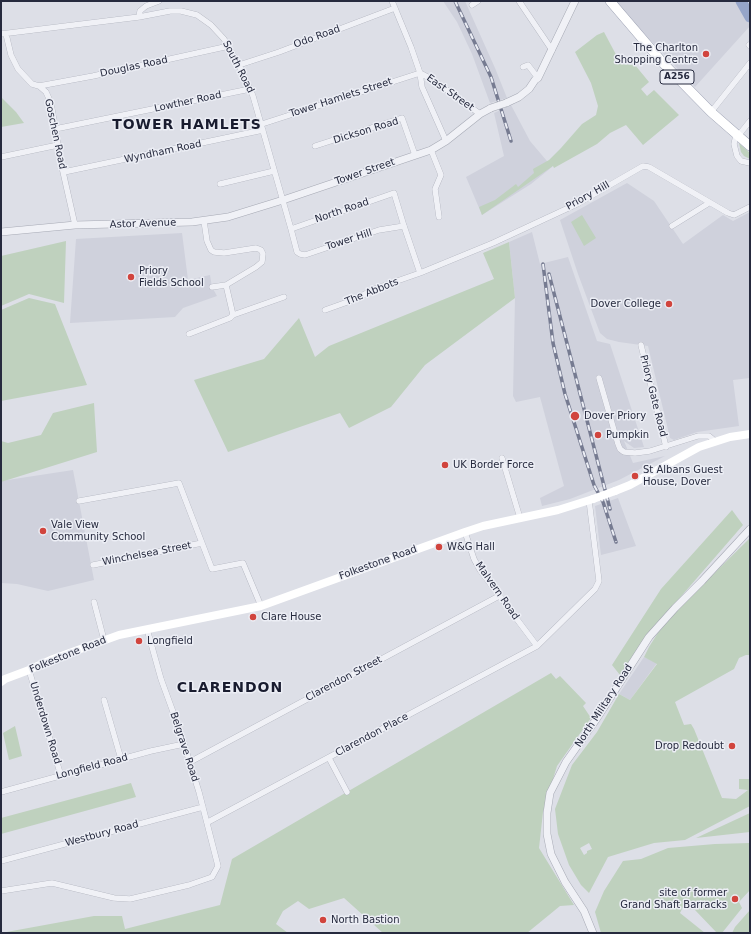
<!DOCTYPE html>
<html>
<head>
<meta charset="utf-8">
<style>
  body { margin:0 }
  #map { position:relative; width:751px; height:934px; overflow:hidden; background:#dddfe7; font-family:"DejaVu Sans",sans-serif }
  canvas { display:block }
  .frame { position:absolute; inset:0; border:2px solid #262a3e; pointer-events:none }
</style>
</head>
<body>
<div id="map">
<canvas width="751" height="934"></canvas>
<div class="frame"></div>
</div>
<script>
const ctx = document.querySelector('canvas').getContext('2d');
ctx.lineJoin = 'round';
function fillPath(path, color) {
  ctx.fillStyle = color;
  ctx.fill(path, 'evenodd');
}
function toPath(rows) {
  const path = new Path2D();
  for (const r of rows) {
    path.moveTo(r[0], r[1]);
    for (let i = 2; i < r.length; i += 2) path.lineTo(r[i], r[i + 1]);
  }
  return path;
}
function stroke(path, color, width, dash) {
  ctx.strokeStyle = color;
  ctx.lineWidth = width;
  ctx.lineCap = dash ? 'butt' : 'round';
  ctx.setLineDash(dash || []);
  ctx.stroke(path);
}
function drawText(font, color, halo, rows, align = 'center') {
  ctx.font = font + ' "DejaVu Sans",sans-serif';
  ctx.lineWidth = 3;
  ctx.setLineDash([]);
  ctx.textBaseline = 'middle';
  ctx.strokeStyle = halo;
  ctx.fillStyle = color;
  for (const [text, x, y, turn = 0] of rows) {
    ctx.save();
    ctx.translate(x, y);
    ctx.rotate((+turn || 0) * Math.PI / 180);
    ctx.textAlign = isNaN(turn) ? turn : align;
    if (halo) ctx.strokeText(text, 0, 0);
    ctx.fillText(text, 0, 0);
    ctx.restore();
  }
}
fillPath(toPath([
  [443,1,465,1,495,68,507,98,490,103,472,54,457,22],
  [613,1,738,1,750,26,695,87],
  [511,105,530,141,552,167,531,184,482,215,466,177,504,156,494,113],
  [627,183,654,201,683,244,723,215,733,221,750,212,750,378,733,380,739,426,697,432,674,440,670,438,648,346,619,342,607,339,600,333,578,274,560,220],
  [532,232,540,264,568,257,597,341,610,344,644,447,634,448,624,441,633,463,665,456,619,480,570,499,542,506,540,498,564,486,540,397,516,402,513,396,515,298,509,242],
  [182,233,188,280,210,275,212,287,217,296,183,308,175,317,70,323,76,239],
  [73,470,94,580,48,591,17,584,1,583,1,481],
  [618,498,636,546,601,555,595,506],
  [644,657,657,663,630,700,619,694]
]), '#cfd1dc');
fillPath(toPath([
  [604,32,621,64,635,65,649,82,641,89,647,96,654,90,679,115,643,145,626,125,610,133,597,144,554,168,553,166,482,215,479,207,495,200,516,184,518,187,534,173,533,169,549,160,561,148,582,124,596,115,598,106,591,83,575,52,597,35],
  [1,97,16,112,24,123,1,127],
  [739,143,750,153,750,159,744,156,741,152],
  [582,215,596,238,584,246,571,222],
  [66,241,64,303,29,294,1,306,1,256],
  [509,242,515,298,425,365,391,407,349,428,340,413,228,452,194,380,264,359,299,318,315,357,329,346,494,279,483,253],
  [29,298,55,304,87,385,1,401,1,310],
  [94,403,97,452,1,482,1,441,8,443,41,435,53,413],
  [732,510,743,525,651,631,620,675,612,665,661,589],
  [750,538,750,655,746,655,739,658,734,669,675,702,684,725,691,724,694,729,722,798,736,799,748,790,739,789,739,779,750,779,750,806,685,840,654,843,608,857,589,893,581,885,569,865,558,834,555,809,572,765,597,732,619,694,630,700,657,664,644,657,649,647,661,628,682,605],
  [589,843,592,849,587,851,587,853,584,855,580,848],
  [551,673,556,679,560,676,586,703,583,706,591,718,557,766,543,812,539,848,574,905,560,906,527,933,383,933,344,898,309,909,298,901,283,911,276,924,288,933,1,933,94,916,122,916,125,929,220,905,232,859],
  [15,726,22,756,9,760,3,733],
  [131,783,136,797,1,834,1,818],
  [750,813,750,832,696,838],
  [750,843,750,890,739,902,742,908,722,933,717,933,695,910,690,909,685,903,680,913,705,933,601,933,595,912,604,891,623,861,641,859,668,848,715,844],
  [750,910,750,933,732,933,735,927]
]), '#bfd1be');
stroke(toPath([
  [741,1,750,17]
]), '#96a5c9', 11);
const minor = toPath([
  [392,1,411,47,420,73,422,87,446,141],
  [519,1,552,50],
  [472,5,478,1],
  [139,17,140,11,146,6,159,1],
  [1,34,139,17,170,11,181,11,197,15,211,25,224,39,239,65,253,96,291,229,297,252,300,254,305,255,379,230,404,226],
  [6,34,11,55,18,69,32,84,39,86,46,92,51,103,61,163,75,225],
  [749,45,750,46],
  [239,65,279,52,395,8],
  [523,67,528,65,538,78],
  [420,73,433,80,480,114],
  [39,86,93,76,229,46],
  [711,112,750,63],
  [262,124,420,73],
  [55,129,250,89],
  [736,135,734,144,737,156,741,161,750,163],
  [738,136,750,121],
  [315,146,402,118,415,155],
  [431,150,441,175,435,189,439,217],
  [1,157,58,145],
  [64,172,263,130],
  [220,184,274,171],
  [204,221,207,241,211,250,214,252,224,253,256,248,261,250,263,254,262,262,256,267,226,285,212,287],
  [672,226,709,203],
  [291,229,394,193,404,226,420,273],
  [226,285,233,315,284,297],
  [325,310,353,300,377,288,420,273,493,243,577,204,643,166,649,167,728,213,734,215,750,207],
  [189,334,230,318,233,315],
  [641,345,666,447],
  [599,378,618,444,620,449,624,452,635,453,650,451,698,436,709,436,715,441],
  [502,458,520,518],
  [79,501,179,483,212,569,243,563,261,606],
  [465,532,474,559,480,570,537,646],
  [93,565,202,543],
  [94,602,104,640],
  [29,670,61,776],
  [104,700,121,759],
  [329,758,347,792],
  [190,762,499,596],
  [1,792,151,751,184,744],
  [208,822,537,646,595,589,599,581,589,500],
  [1,861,203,807],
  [1,891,52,883,114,898,130,899,189,885,212,877,218,866,199,792,180,731,161,679,147,629]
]);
const tertiary = toPath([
  [506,103,519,97,529,89,535,80,538,78,575,1],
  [1,232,75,225,192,222,228,217,283,200,431,150,446,141,480,114,491,108],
  [593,933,584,911,565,882,551,854,547,834,547,813,550,793,566,762,595,721,649,637,675,608,702,581,750,529]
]);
const primary = toPath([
  [610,1,663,63,711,112,750,146]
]);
stroke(minor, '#a6a9b4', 6);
stroke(tertiary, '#a6a9b4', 8);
stroke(primary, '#9ca1b3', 10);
stroke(minor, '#f0f1f6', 5.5);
stroke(tertiary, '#f0f1f6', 7);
stroke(toPath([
  [615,491,630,485,699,447,730,437,750,434],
  [1,682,5,679,29,670,53,659,119,635,261,606,465,532,483,526,558,510,593,499]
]), '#fff', 8);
stroke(primary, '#fff', 9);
const rail = toPath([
  [455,1,491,77,511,141],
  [543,264,553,343,565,394,594,485,603,502,616,542],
  [549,274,610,509]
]);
stroke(rail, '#767b91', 3.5);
stroke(rail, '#eceef5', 2, [6]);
const tertiaryBridge = toPath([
  [491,108,506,103]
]);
stroke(tertiaryBridge, '#a6a9b4', 8, []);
stroke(tertiaryBridge, '#f0f1f6', 7);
stroke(toPath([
  [593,499,615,491]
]), '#fff', 8);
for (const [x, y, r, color] of [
  [706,54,4,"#d1443d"],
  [131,277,4,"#d1443d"],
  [669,304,4,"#d1443d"],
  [575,416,5,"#d1443d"],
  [598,435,4,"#d1443d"],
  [445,465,4,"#d1443d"],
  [635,476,4,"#d1443d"],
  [43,531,4,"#d1443d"],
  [439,547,4,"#d1443d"],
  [253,617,4,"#d1443d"],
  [139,641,4,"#d1443d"],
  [732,746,4,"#d1443d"],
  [735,899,4,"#d1443d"],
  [323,920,4,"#d1443d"]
]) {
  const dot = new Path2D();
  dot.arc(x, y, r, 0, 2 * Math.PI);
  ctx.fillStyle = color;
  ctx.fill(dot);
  stroke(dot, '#eceef5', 1.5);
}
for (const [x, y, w] of [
  [677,77,34]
]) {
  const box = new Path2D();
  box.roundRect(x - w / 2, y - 7, w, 14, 3);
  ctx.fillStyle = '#eceef5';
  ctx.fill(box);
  stroke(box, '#262a3e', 1);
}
drawText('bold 9px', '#262a3e', null, [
  ["A256",677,77]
]);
drawText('10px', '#262a3e', '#eceef5', [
  ["Odo Road",317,37,-20],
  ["Douglas Road",134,67,-12],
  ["South Road",238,67,63],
  ["East Street",450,93,35],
  ["Tower Hamlets Street",341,98,-18],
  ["Lowther Road",188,102,-12],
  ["Dickson Road",366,131,-17],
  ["Goschen Road",55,134,78],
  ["Wyndham Road",163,152,-12],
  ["Tower Street",365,172,-19],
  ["Priory Hill",588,196,-29],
  ["North Road",342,211,-19],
  ["Astor Avenue",143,224,-2],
  ["Tower Hill",349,240,-18],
  ["The Abbots",372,292,-22],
  ["Priory Gate Road",653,396,76],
  ["Winchelsea Street",147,554,-11],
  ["Folkestone Road",378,563,-20],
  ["Malvern Road",497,591,55],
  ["Folkestone Road",68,655,-22],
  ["Clarendon Street",344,679,-28],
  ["North Military Road",604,706,-57],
  ["Underdown Road",45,723,73],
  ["Clarendon Place",372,735,-28],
  ["Belgrave Road",184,747,72],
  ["Longfield Road",92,767,-15],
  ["Westbury Road",102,834,-15]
]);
drawText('10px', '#262a3e', '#eceef5', [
  ["The Charlton",698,48,"right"],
  ["Shopping Centre",698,60,"right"],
  ["Priory",139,271],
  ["Fields School",139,283],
  ["Dover College",661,304,"right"],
  ["Dover Priory",584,416],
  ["Pumpkin",606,435],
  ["UK Border Force",453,465],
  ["St Albans Guest",643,470],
  ["House, Dover",643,482],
  ["Vale View",51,525],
  ["Community School",51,537],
  ["W&G Hall",447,547],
  ["Clare House",261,617],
  ["Longfield",147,641],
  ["Drop Redoubt",724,746,"right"],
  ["site of former",727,893,"right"],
  ["Grand Shaft Barracks",727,905,"right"],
  ["North Bastion",331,920]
], 'left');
ctx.letterSpacing = '1px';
drawText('bold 14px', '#191c2f', '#eceef5', [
  ["TOWER HAMLETS",187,125],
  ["CLARENDON",230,688]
]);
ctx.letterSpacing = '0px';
</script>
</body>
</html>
